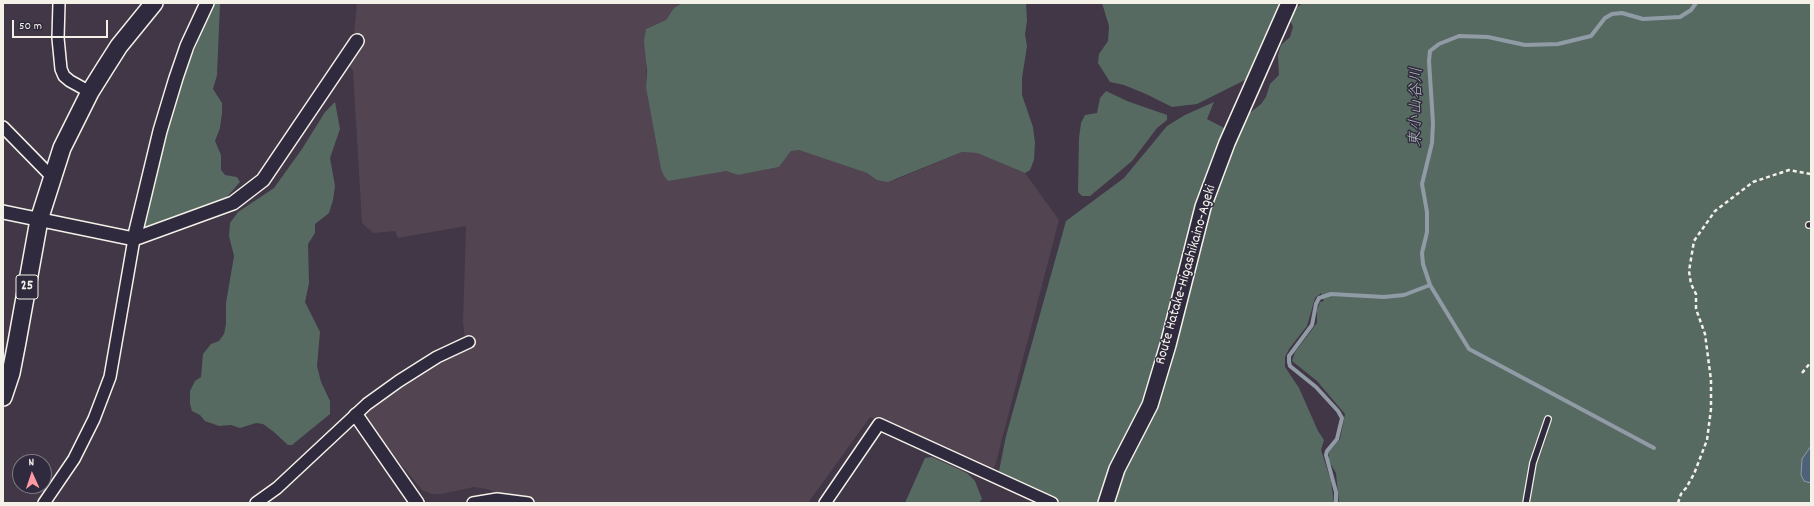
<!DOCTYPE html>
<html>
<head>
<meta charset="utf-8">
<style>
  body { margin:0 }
  #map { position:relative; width:1814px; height:506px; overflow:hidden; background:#423746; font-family:Dekko,sans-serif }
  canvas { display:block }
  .frame { position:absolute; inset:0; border:4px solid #f4f1e8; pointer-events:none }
  .north { position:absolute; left:12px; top:454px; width:40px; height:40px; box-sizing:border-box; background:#2f2a3d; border:1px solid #7e7a81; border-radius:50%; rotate:357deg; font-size:11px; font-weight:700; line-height:16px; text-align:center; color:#f4f1e8 }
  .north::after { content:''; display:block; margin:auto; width:14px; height:18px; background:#ff9aa2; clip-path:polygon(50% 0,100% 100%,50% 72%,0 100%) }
  .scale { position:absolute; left:12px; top:20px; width:96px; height:18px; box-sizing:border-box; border:2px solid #f4f1e8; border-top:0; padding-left:5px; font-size:12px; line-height:14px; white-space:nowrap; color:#f4f1e8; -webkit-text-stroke:3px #2f2a3d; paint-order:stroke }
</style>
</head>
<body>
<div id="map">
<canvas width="1814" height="506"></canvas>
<div class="frame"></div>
<div class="north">N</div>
<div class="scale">50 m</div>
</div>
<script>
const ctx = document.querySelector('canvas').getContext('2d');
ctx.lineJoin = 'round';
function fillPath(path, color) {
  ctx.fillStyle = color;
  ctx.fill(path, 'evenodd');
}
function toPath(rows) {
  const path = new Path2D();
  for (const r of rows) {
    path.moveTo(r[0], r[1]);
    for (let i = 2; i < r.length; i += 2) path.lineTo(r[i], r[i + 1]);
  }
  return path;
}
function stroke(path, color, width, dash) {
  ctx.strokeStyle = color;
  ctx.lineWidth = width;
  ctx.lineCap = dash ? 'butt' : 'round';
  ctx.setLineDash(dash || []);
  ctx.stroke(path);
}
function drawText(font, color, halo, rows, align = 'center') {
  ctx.font = font + ' Dekko,"Klee One",sans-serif';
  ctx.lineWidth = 3;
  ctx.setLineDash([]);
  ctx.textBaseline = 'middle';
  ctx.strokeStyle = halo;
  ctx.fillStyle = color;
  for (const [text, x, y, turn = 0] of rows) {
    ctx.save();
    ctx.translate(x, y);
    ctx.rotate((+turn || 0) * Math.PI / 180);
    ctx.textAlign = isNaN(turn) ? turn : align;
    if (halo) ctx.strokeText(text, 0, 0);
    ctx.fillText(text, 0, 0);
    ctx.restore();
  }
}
fillPath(toPath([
  [357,3,682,3,674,8,666,20,646,29,646,88,661,169,726,171,738,175,779,167,791,151,800,150,867,173,877,180,895,180,962,152,977,153,1025,173,1059,220,995,466,990,471,870,417,808,503,529,503,487,489,474,487,441,494,432,494,422,490,364,419,363,412,422,359,434,354,466,346,463,322,466,226,398,238,395,231,373,233,362,223,353,71,349,65,362,48,362,33,354,33]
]), '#524450');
fillPath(toPath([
  [213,3,220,4,217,75,213,89,222,103,222,113,220,128,215,141,221,155,221,170,225,175,237,177,240,182,226,198,147,229,144,225,166,133,183,79],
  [682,3,1026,3,1027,21,1025,34,1027,46,1022,78,1022,95,1033,127,1035,143,1034,160,1030,170,1025,173,977,153,962,152,888,182,877,180,867,173,799,150,791,151,779,167,738,175,726,171,668,181,664,176,661,169,646,88,647,71,644,41,646,29,666,20,674,8],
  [1102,3,1280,3,1247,79,1197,104,1172,107,1146,94,1124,85,1110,82,1098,63,1099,54,1108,41,1109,26],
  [1303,3,1811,3,1811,503,1339,503,1336,473,1329,461,1329,451,1340,439,1345,414,1317,381,1292,361,1295,352,1317,323,1317,310,1320,302,1324,301,1321,293,1315,298,1307,326,1289,349,1285,357,1285,367,1299,388,1318,431,1324,440,1321,450,1331,481,1334,503,1114,503,1125,472,1144,435,1160,398,1209,214,1223,172,1246,116,1261,104,1266,97,1270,84,1279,75,1278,55,1281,45,1290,37,1293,27,1290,19,1293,10],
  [1106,91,1127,101,1167,115,1167,120,1157,128,1132,161,1119,172,1090,196,1082,196,1078,192,1079,138,1081,123,1085,115,1097,113,1100,98],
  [335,102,340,129,330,158,335,186,333,200,329,213,315,224,315,233,308,244,309,283,305,302,320,332,317,366,321,382,330,401,330,414,292,445,288,445,274,432,263,424,256,423,240,428,231,425,219,426,205,421,200,415,192,411,190,404,190,391,195,381,201,377,203,354,211,344,219,341,224,334,226,324,226,303,234,256,229,236,230,223,238,212,274,188,302,149,325,112],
  [1214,102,1207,119,1226,129,1212,159,1196,207,1164,333,1143,404,1100,503,1063,503,1004,477,999,471,1006,436,1066,221,1124,178,1167,126,1185,115],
  [932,457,967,473,975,481,982,499,979,503,905,503,925,458]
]), '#576a62');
const water = toPath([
  [1811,446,1811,483,1804,481,1801,475,1802,459,1811,446]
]);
fillPath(water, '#4d6278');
stroke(water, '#909ba5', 1);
stroke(toPath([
  [1430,285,1469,349,1654,448],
  [1336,503,1336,492,1326,455,1327,451,1337,439,1342,418,1338,411,1316,387,1290,366,1289,362,1289,356,1312,325,1316,304,1319,298,1331,294,1384,297,1404,295,1430,285,1423,264,1422,253,1427,232,1427,212,1422,184,1432,143,1433,123,1429,61,1430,51,1439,44,1459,36,1488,37,1525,45,1558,44,1591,36,1605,18,1612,14,1622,13,1643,19,1680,17,1691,10,1696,3]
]), '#909ba5', 4);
const service = toPath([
  [1809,225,1811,225],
  [1526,503,1533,463,1548,419]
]);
const minor = toPath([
  [59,3,58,38,61,69,64,76,70,81,90,92],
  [3,127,52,177],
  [44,503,74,459,94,419,110,377,134,239],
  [256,503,277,488,367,404,399,381,437,357,469,342],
  [473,503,497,499,528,503],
  [825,503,879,424,1052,503]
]);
const tertiary = toPath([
  [3,212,134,239,233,203,263,180,357,41],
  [134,239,160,131,176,78,187,46,207,3],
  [356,415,417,503]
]);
const secondary = toPath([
  [1106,503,1117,469,1150,405,1168,345,1203,207,1227,143,1289,3]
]);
const primary = toPath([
  [3,397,11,373,17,342,39,220,62,148,90,92,105,68,119,46,154,3]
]);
stroke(service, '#f4f1e8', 8);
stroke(minor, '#f4f1e8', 14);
stroke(tertiary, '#f4f1e8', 16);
stroke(secondary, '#f4f1e8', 18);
stroke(primary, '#f4f1e8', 20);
stroke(toPath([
  [1802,373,1811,362],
  [1678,503,1681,494,1686,488,1694,474,1707,440,1711,409,1711,380,1705,334,1696,309,1696,294,1691,284,1689,271,1694,241,1715,211,1753,182,1789,170,1811,174]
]), '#f4f1e8', 2.5, [4, 3]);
stroke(service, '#2f2a3d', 5.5);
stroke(minor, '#2f2a3d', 11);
stroke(tertiary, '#2f2a3d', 13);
stroke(secondary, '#2f2a3d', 15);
stroke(primary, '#2f2a3d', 17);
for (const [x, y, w] of [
  [27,287,22]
]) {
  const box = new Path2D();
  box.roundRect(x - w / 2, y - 12, w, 24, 3);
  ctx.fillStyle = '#2f2a3d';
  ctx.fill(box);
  stroke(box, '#f4f1e8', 1);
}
drawText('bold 14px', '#f4f1e8', null, [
  ["25",27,287]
]);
drawText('15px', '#f4f1e8', '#2f2a3d', [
  ["Route Hatake-Higashikaino-Ageki",1187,275,-74]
]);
drawText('italic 16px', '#b1b8bb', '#2f2a3d', [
  ["東小山谷川",1418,107,-89]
]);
</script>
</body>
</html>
